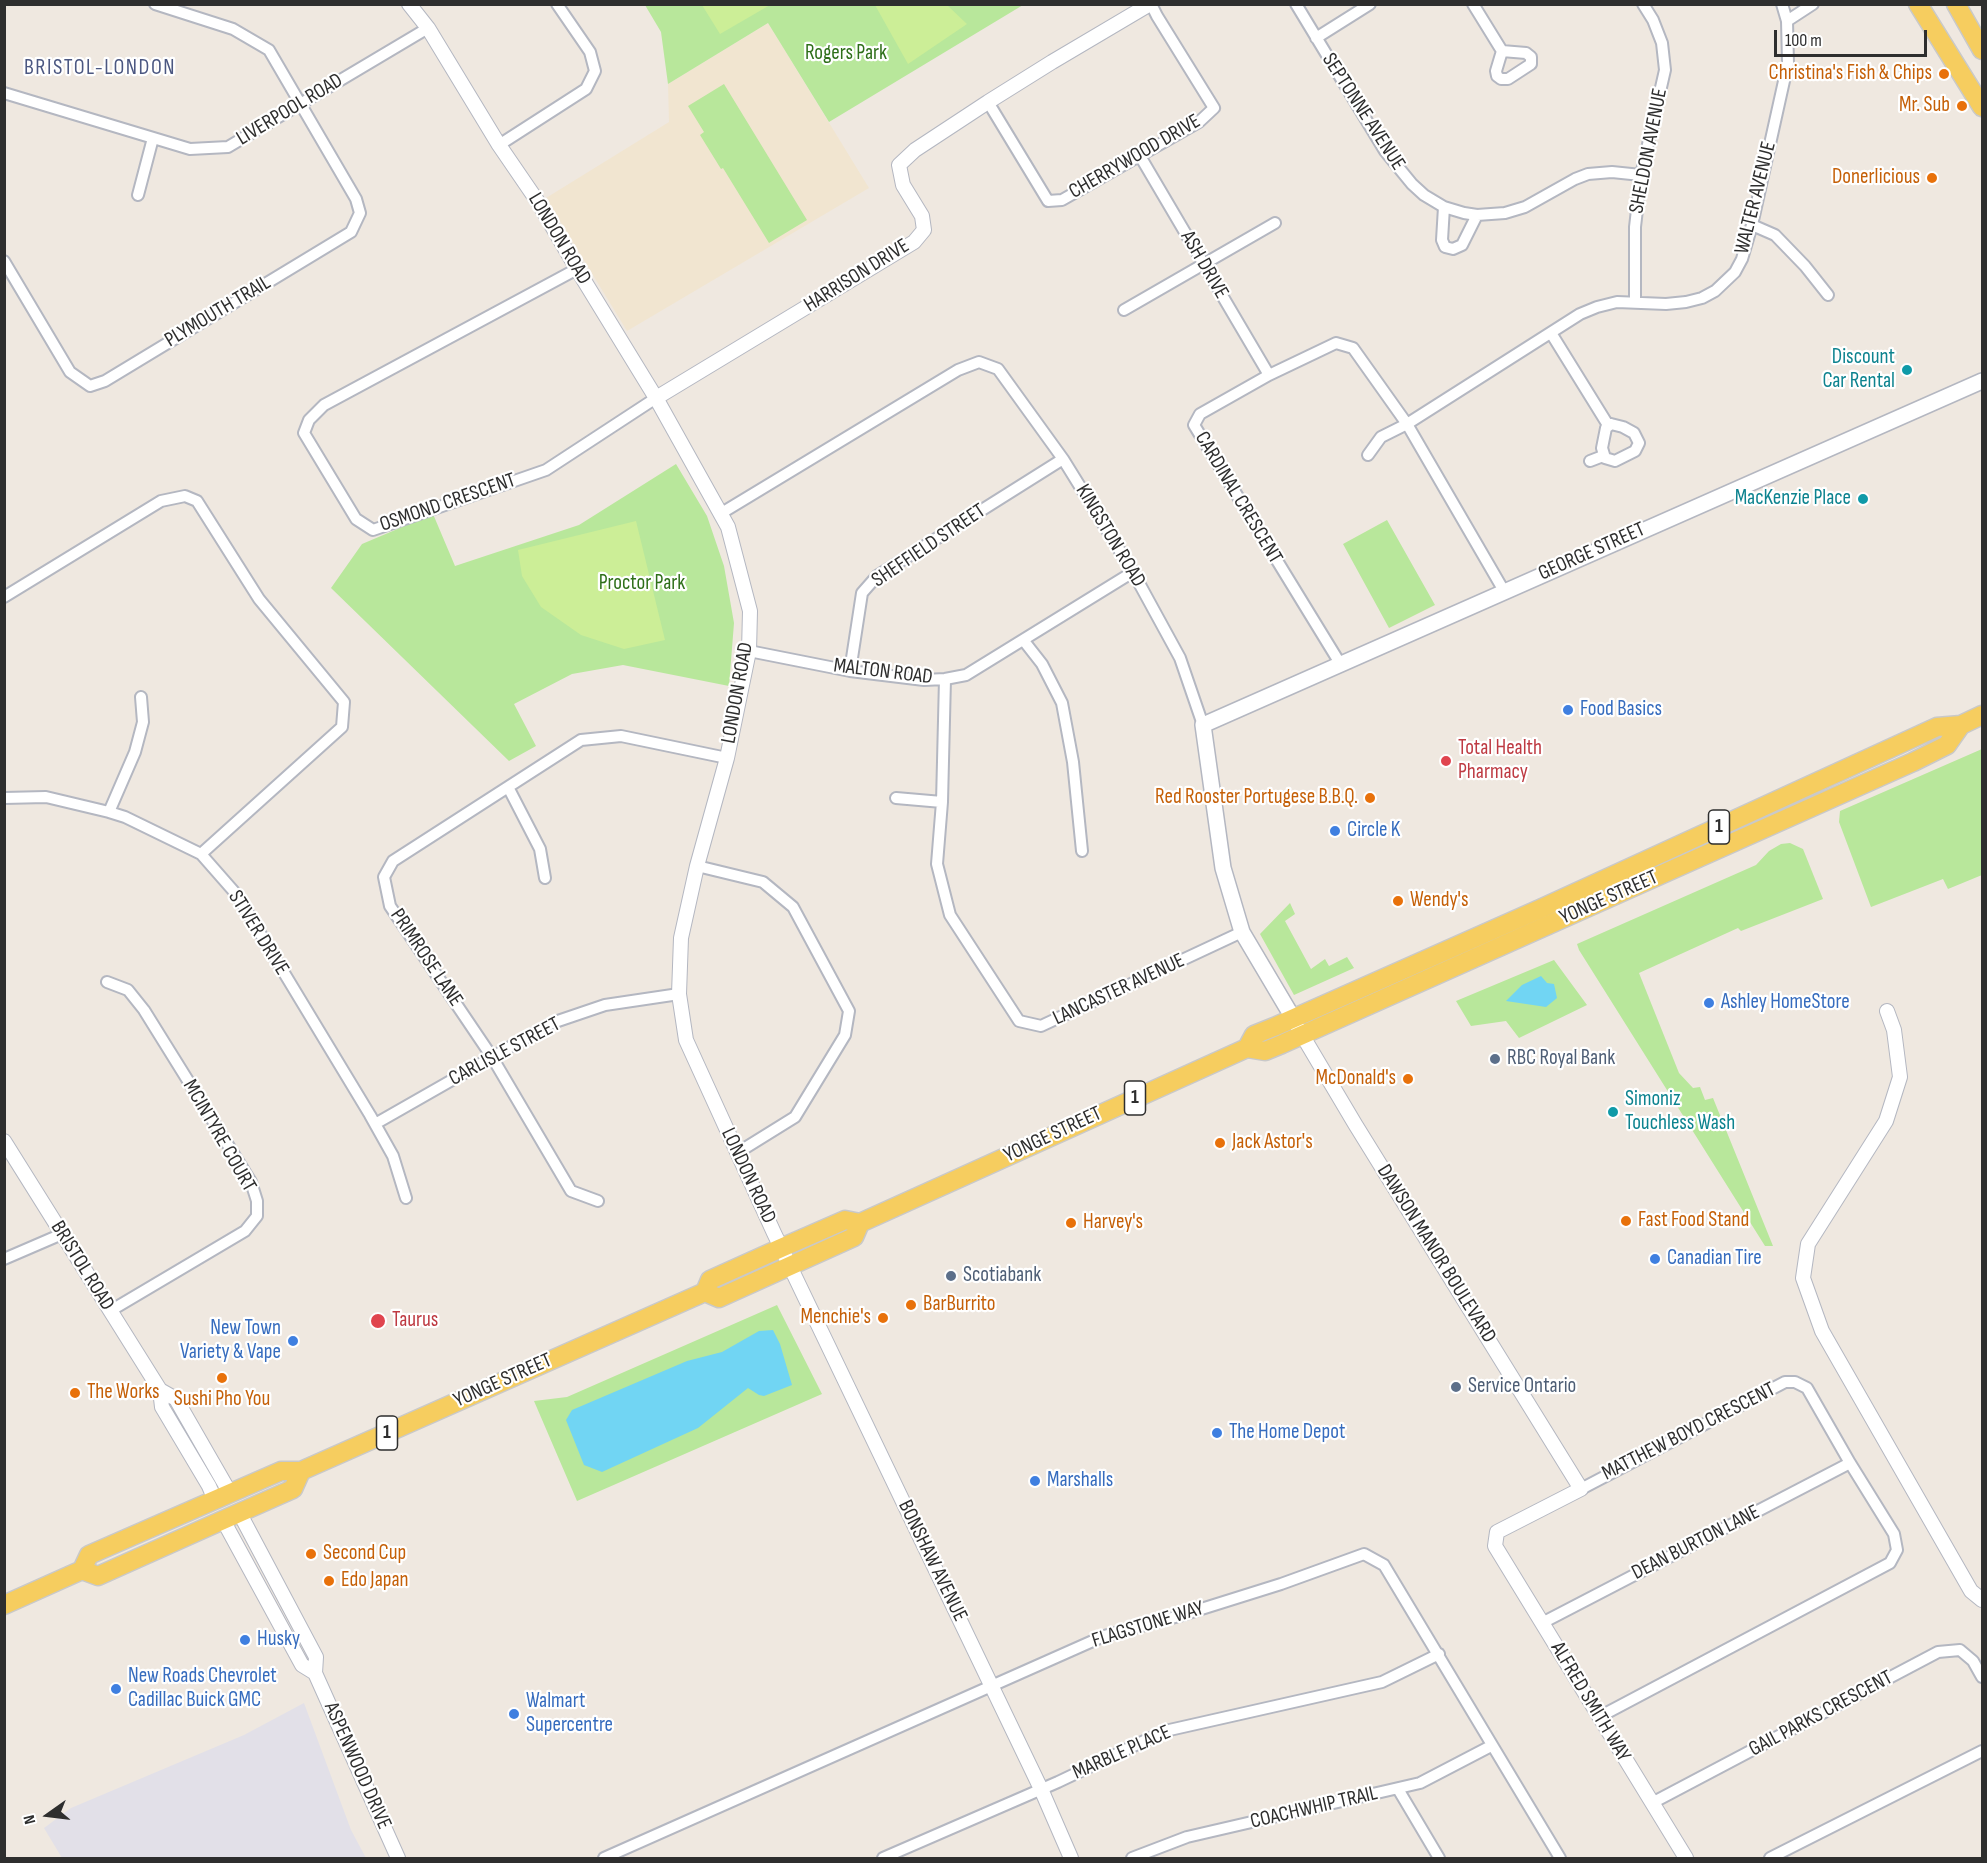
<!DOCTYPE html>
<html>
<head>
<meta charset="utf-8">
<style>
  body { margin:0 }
  #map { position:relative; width:1987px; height:1863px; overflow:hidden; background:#efe8e0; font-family:"Sofia Sans Condensed",sans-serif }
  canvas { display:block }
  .frame { position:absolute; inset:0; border:6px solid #2e2e2e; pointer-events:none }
  .north { position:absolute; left:18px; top:1785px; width:60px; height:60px; -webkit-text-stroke:4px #fff; paint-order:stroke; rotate:256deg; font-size:16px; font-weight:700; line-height:24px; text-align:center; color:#2e2e2e }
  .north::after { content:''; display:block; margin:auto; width:21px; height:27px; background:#2e2e2e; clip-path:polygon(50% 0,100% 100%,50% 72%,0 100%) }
  .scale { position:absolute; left:1774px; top:30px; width:153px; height:27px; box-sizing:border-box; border:3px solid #2e2e2e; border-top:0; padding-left:8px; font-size:18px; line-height:21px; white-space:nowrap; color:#2e2e2e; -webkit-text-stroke:4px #fff; paint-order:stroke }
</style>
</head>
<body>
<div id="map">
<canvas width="1987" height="1863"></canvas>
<div class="frame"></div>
<div class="north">N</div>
<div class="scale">100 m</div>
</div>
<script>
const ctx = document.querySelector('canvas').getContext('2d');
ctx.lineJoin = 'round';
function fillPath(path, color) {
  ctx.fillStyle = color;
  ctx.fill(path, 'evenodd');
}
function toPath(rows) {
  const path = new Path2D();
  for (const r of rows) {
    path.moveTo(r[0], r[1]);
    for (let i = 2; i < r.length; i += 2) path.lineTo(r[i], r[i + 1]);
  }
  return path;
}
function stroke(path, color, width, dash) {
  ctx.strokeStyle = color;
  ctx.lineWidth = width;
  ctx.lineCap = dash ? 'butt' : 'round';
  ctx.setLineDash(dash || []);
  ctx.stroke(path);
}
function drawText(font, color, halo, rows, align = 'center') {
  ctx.font = font + ' "Sofia Sans Condensed",sans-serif';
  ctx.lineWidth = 4.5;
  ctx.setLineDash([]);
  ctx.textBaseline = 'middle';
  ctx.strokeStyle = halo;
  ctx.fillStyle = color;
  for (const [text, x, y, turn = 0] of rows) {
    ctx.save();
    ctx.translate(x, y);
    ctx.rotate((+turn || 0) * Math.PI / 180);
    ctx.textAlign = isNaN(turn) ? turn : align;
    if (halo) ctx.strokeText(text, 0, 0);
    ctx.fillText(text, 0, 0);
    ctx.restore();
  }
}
fillPath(toPath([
  [304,1703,351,1830,366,1858,62,1858,44,1828,71,1808,244,1735]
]), '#e2e0e8');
fillPath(toPath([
  [768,23,869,188,627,331,546,198,669,122,668,84]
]), '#f1e5d0');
fillPath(toPath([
  [645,5,1023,5,829,122,768,23,668,84,661,32],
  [724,84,807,220,769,243,723,168,721,169,700,135,704,132,688,106],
  [676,464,707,516,724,566,734,623,729,686,623,665,572,674,514,704,536,746,509,761,331,588,362,544,433,514,455,566,579,525],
  [1387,520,1435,605,1389,628,1343,544],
  [1982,749,1982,875,1948,889,1943,879,1871,907,1839,822,1840,811],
  [1790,843,1803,849,1823,899,1741,931,1738,928,1639,973,1679,1073,1693,1088,1700,1087,1705,1100,1713,1098,1773,1246,1765,1246,1579,950,1577,944,1756,865,1769,851,1781,844],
  [1290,903,1295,914,1285,921,1311,969,1325,959,1329,966,1347,957,1354,968,1294,995,1260,934],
  [1554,960,1587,1005,1519,1038,1506,1021,1471,1026,1456,1001],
  [777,1305,822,1394,577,1501,534,1401,567,1397]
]), '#b8e79b');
fillPath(toPath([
  [702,5,770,5,720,34],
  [875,5,947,5,967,24,908,64],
  [636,521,665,640,624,649,581,635,541,607,522,576,518,550]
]), '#ccee97');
fillPath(toPath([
  [1541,976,1547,983,1554,984,1557,998,1546,1007,1506,1001,1522,985],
  [773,1330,780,1344,792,1385,764,1396,759,1395,748,1388,698,1428,602,1472,584,1465,566,1420,572,1410,687,1361,722,1352,759,1331]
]), '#71d5f3');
const minor = toPath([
  [1296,4,1385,151,1412,184,1424,195,1444,207,1464,213,1477,215,1505,213,1525,207,1575,179,1588,174,1612,172,1641,175],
  [1473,4,1502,51],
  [1787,21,1813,4],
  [1316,38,1370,4],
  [1502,51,1526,53,1531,57,1531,64,1508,79,1501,79,1497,76,1496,71,1502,51],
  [4,93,190,149,228,147,428,28],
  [988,102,1048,201,1062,200,1199,122,1214,108,1157,16,1151,4],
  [499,145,586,89,595,71,590,52,557,4],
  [1140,156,1269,375],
  [138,195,153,138],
  [1444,207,1442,240,1445,247,1453,249,1462,245,1477,215],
  [1752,225,1775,235,1805,266,1828,295],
  [4,261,70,372,90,386,105,381,351,232,360,213,356,199,269,50,233,29,155,4],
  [577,269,324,405,309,420,304,433,356,519,373,530,546,470,656,398],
  [1635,302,1635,227,1641,175,1665,70,1662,43,1653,20,1643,4],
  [1124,310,1275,223],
  [1551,333,1608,425],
  [1611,424,1623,427,1634,433,1639,443,1635,451,1615,461,1605,458,1602,448,1606,428,1611,424],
  [1368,455,1381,437,1407,424,1580,314,1597,307,1617,302,1666,304,1686,302,1702,298,1715,291,1735,272,1742,259,1752,225,1788,63,1787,21,1782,4],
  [1590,461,1603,456],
  [720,514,958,370,979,362,998,369,1063,459,1133,572,1180,658,1203,725],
  [4,597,161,501,185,496,197,501,259,599,344,702,342,727,201,854],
  [1024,641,1042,664,1062,703,1073,762,1082,851],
  [749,651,850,671,924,680,945,679,966,675,1133,572],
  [1341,665,1194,425,1200,414,1269,375,1336,343,1353,348,1407,424,1504,591],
  [850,671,862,593,877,576,1063,459],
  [945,679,942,802,937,864,950,915,1019,1021,1041,1026,1242,932],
  [508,787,540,849,545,878],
  [4,798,46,797,109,812,125,817,201,854,237,895,370,1115,393,1156,406,1198],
  [896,798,942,802],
  [109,812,135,752,143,722,141,697],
  [697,866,763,882,793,907,849,1011,845,1035,795,1117,737,1153],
  [107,982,128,990,144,1010,251,1182,257,1201,257,1216,245,1231,110,1311],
  [375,1124,552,1023,605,1005,679,994],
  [598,1201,571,1191,492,1057,390,906,384,877,393,861,581,740,621,736,727,758],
  [4,1259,62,1234],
  [1581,1489,1785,1382,1795,1382,1807,1388,1850,1463,1894,1534,1897,1550,1890,1563,1599,1717],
  [1542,1623,1850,1463],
  [1398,1789,1439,1858],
  [1652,1803,1938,1652,1960,1650,1973,1661,1982,1677],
  [604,1858,1104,1636,1179,1616,1281,1584,1364,1554,1384,1565,1560,1858],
  [883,1858,1058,1782,1165,1731,1382,1682,1439,1654],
  [1132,1858,1187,1837,1420,1783,1491,1746],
  [1770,1858,1982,1751]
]);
const tertiary = toPath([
  [409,4,428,28,499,145,538,202,577,269,656,398,728,527,750,611,749,651,727,758,697,866,681,938,679,994,686,1040,774,1233,1041,1789,1071,1858],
  [656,398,914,242,924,230,922,216,903,185,899,165,915,150,988,102,1052,62,1150,4],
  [1887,1011,1894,1030,1900,1077,1886,1121,1808,1244,1803,1278,1822,1331,1971,1591,1982,1600],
  [1298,1028,1355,1124,1581,1489,1497,1532,1495,1546,1686,1858],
  [4,1141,160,1390,162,1407,209,1486,215,1500],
  [160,1390,176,1399,230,1493],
  [239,1512,316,1657,315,1673,398,1858],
  [223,1520,302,1665,315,1673]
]);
const secondary = toPath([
  [1293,1018,1242,932,1223,868,1203,725,1982,381]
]);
const primary = toPath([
  [1918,4,1982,107],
  [1956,4,1982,50],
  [1247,1048,1265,1051,1282,1044,1913,762,1947,745,1961,725],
  [705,1292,719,1298,854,1237,860,1223],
  [82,1570,98,1576,223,1520,293,1489,301,1471],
  [4,1605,82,1570,89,1555,281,1471,301,1471,705,1292,710,1280,781,1248,845,1220,860,1223,1247,1048,1254,1035,1274,1027,1542,908,1937,727,1961,725,1982,715]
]);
stroke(minor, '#b4b7c1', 14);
stroke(tertiary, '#b4b7c1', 16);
stroke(secondary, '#b4b7c1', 18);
stroke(primary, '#c9c9c9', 21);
stroke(minor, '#fff', 10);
stroke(tertiary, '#fff', 14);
stroke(secondary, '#fff', 15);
stroke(primary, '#f6cd5f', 18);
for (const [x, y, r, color] of [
  [1944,74,6,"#e8710a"],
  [1962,106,6,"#e8710a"],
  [1932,178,6,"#e8710a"],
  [1907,370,6,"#0f9aa8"],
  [1863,499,6,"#0f9aa8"],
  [1568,710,6,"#3f7fe0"],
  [1446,761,6,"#e0444e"],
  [1370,798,6,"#e8710a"],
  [1335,831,6,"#3f7fe0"],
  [1398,901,6,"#e8710a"],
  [1709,1003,6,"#3f7fe0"],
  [1495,1059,6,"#5c6f8a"],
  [1408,1079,6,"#e8710a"],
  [1613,1112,6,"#0f9aa8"],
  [1220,1143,6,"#e8710a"],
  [1626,1221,6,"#e8710a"],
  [1071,1223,6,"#e8710a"],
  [1655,1259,6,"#3f7fe0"],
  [951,1276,6,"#5c6f8a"],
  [911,1305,6,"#e8710a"],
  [883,1318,6,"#e8710a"],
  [378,1321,8,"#e0444e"],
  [293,1341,6,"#3f7fe0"],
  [222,1378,6,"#e8710a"],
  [1456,1387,6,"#5c6f8a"],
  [75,1393,6,"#e8710a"],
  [1217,1433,6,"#3f7fe0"],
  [1035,1481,6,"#3f7fe0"],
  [311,1554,6,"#e8710a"],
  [329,1581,6,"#e8710a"],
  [245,1640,6,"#3f7fe0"],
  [116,1689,6,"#3f7fe0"],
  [514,1714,6,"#3f7fe0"]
]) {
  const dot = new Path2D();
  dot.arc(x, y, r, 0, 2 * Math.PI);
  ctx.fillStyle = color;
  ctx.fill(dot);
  stroke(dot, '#fff', 2);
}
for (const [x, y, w] of [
  [1719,827,21],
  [1135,1098,21],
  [387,1433,21]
]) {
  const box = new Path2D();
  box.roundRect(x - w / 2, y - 17, w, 34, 4.5);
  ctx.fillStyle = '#fff';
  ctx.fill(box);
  stroke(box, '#2e2e2e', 1.5);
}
drawText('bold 20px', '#2e2e2e', null, [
  ["1",1719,827],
  ["1",1135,1098],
  ["1",387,1433]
]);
drawText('21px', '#2e6f19', '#fff', [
  ["Rogers Park",846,54],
  ["Proctor Park",642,584]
]);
drawText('21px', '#c56008', '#fff', [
  ["Christina's Fish & Chips",1932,74,"right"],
  ["Mr. Sub",1950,106,"right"],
  ["Donerlicious",1920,178,"right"],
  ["Red Rooster Portugese B.B.Q.",1358,798,"right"],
  ["Wendy's",1410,901],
  ["McDonald's",1396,1079,"right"],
  ["Jack Astor's",1232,1143],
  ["Fast Food Stand",1638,1221],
  ["Harvey's",1083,1223],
  ["BarBurrito",923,1305],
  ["Menchie's",871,1318,"right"],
  ["The Works",87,1393],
  ["Sushi Pho You",222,1400,"center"],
  ["Second Cup",323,1554],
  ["Edo Japan",341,1581]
], 'left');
drawText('21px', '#2e2e2e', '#fff', [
  ["LIVERPOOL ROAD",290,110,-31],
  ["SEPTONNE AVENUE",1363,112,57],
  ["SHELDON AVENUE",1649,151,-79],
  ["CHERRYWOOD DRIVE",1135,157,-30],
  ["WALTER AVENUE",1756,198,-76],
  ["LONDON ROAD",559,239,59],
  ["ASH DRIVE",1204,265,60],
  ["HARRISON DRIVE",857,276,-32],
  ["PLYMOUTH TRAIL",218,312,-31],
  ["CARDINAL CRESCENT",1238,498,59],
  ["OSMOND CRESCENT",448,503,-19],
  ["KINGSTON ROAD",1110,536,59],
  ["SHEFFIELD STREET",929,546,-34],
  ["GEORGE STREET",1592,552,-24],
  ["MALTON ROAD",883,672,7],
  ["LONDON ROAD",738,693,-80],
  ["YONGE STREET",1609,898,-24],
  ["STIVER DRIVE",258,933,58],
  ["PRIMROSE LANE",426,958,56],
  ["LANCASTER AVENUE",1119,990,-25],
  ["CARLISLE STREET",505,1052,-28],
  ["YONGE STREET",1053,1135,-25],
  ["MCINTYRE COURT",219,1136,60],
  ["LONDON ROAD",748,1176,65],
  ["DAWSON MANOR BOULEVARD",1436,1254,58],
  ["BRISTOL ROAD",82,1266,58],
  ["YONGE STREET",503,1381,-24],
  ["MATTHEW BOYD CRESCENT",1689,1432,-27],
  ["DEAN BURTON LANE",1696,1543,-27],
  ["BONSHAW AVENUE",932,1561,64],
  ["FLAGSTONE WAY",1148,1625,-17],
  ["ALFRED SMITH WAY",1590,1702,59],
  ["GAIL PARKS CRESCENT",1821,1714,-28],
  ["MARBLE PLACE",1122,1753,-24],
  ["ASPENWOOD DRIVE",357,1766,66],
  ["COACHWHIP TRAIL",1314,1808,-13]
]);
drawText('21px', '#0d838f', '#fff', [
  ["Discount",1895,358],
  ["Car Rental",1895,382],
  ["MacKenzie Place",1851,499],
  ["Simoniz",1625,1100,"left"],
  ["Touchless Wash",1625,1124,"left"]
], 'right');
drawText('21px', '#366cbe', '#fff', [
  ["Food Basics",1580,710],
  ["Circle K",1347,831],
  ["Ashley HomeStore",1721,1003],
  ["Canadian Tire",1667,1259],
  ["New Town",281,1329,"right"],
  ["Variety & Vape",281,1353,"right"],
  ["The Home Depot",1229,1433],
  ["Marshalls",1047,1481],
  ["Husky",257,1640],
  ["New Roads Chevrolet",128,1677],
  ["Cadillac Buick GMC",128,1701],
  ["Walmart",526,1702],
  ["Supercentre",526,1726]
], 'left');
drawText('21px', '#be3a42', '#fff', [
  ["Total Health",1458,749],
  ["Pharmacy",1458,773],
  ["Taurus",392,1321]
], 'left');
drawText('21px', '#4e5e75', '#fff', [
  ["RBC Royal Bank",1507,1059],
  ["Scotiabank",963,1276],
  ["Service Ontario",1468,1387]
], 'left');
ctx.letterSpacing = '1.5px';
drawText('22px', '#4b5781', '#fff', [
  ["BRISTOL-LONDON",100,68]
]);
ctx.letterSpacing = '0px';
</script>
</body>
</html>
